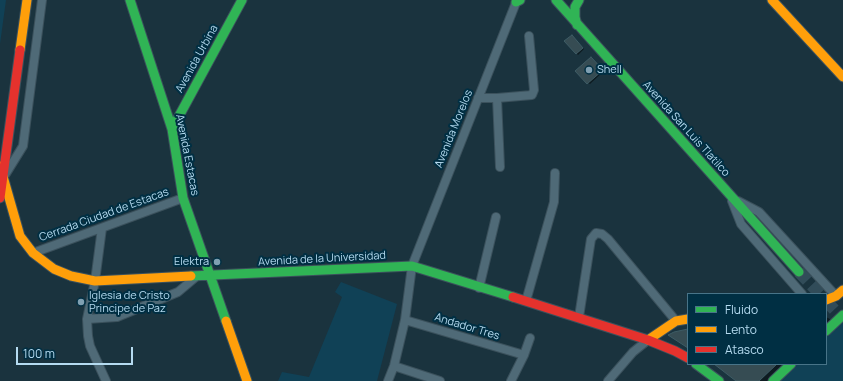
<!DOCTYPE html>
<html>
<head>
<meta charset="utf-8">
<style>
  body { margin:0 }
  #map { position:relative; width:843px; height:381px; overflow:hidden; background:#1a333e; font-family:Manrope,sans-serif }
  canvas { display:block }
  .legend { position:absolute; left:687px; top:293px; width:140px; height:72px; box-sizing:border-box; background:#002f43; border:1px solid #487488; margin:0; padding:5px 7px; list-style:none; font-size:12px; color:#b5dbf0 }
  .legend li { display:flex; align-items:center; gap:8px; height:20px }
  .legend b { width:20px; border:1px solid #487488 }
  .scale { position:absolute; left:16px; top:347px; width:117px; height:18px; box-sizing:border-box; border:2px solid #b5dbf0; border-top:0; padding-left:5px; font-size:12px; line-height:14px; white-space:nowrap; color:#b5dbf0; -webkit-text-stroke:3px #002f43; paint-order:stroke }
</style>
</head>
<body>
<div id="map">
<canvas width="843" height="381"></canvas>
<ul class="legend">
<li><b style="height:5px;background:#30b455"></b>Fluido</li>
<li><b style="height:5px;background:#ff9f0a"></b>Lento</li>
<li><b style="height:5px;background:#e5322d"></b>Atasco</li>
</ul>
<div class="scale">100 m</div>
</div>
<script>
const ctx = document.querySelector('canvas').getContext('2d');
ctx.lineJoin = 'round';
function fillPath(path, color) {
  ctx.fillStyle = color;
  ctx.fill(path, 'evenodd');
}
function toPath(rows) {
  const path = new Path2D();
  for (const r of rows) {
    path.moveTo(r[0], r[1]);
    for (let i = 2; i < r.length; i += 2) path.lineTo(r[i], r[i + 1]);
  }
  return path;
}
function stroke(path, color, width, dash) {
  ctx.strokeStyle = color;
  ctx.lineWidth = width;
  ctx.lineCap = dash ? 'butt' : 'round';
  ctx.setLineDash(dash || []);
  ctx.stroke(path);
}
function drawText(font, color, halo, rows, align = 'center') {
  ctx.font = font + ' Manrope,sans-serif';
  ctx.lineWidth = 4;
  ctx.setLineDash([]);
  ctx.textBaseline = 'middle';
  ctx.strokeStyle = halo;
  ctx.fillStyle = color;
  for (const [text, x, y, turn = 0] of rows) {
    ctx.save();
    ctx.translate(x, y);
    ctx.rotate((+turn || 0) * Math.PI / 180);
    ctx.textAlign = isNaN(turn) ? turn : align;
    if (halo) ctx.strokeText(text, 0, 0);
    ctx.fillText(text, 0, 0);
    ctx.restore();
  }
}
fillPath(toPath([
  [0,0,6,0,0,44],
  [341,282,397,304,377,381,278,381,282,372,309,377,342,297,335,292],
  [843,320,843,381,780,381,797,364,826,364,826,337]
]), '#104156');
fillPath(toPath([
  [573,37,584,49,578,55,566,41],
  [591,58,604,71,590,84,588,83],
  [826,317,836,322,826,331],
  [715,364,790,364,772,381,738,381]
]), '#0007');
const building = toPath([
  [572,35,583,48,576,54,564,41,572,35],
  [591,57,603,70,587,84,575,71,591,57],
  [688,329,688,348,668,335,674,332,688,329],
  [714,364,777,364,759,381,736,381,714,364]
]);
fillPath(building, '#364c53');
stroke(building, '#3e5c65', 1);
stroke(toPath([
  [799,272,820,294],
  [826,301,843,319]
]), '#314c59', 12, [12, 6]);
const street = toPath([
  [478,98,497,98,532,95,534,90,529,36],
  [497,98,500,167],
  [5,175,23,146,42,0],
  [732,201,741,224,802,294],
  [738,201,759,212,836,296],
  [102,228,95,281,87,319,88,336,90,346,106,381],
  [33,253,183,198],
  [479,288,496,217],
  [526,301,554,202,555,173],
  [579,317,591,239,596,233,602,234,608,239,676,321],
  [87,319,117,317,178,292,197,276],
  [405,320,524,355],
  [394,366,440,381],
  [388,381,394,366,405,320,412,266,517,0],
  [511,381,524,355,530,338],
  [608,381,633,352,648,340]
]);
const fast = toPath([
  [130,0,172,129,183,198,226,321],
  [556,0,799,272],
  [516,2,520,0],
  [577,25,575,17,575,7,579,0],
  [172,129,242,0],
  [191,276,412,266,513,297],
  [826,331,843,315],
  [696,364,719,381],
  [773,381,791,364]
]);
const slow = toPath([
  [772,0,843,77],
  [20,50,27,0],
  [0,166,20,236,33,253,54,269,71,276,95,281,191,276],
  [826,300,836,296,843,290],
  [226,321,247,381],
  [648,340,676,321,688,319]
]);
const jam = toPath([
  [0,198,20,50],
  [513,297,648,340,675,351,688,358]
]);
stroke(street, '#3b515c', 10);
stroke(fast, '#3b515c', 11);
stroke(slow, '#3b515c', 11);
stroke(jam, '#3b515c', 11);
stroke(street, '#4f6a77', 8);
stroke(fast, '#30b455', 9);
stroke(slow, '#ff9f0a', 9);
stroke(jam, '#e5322d', 9);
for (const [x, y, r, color] of [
  [589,70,4,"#7fa0b2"],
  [217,262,4,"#7fa0b2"],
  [81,302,4,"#7fa0b2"]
]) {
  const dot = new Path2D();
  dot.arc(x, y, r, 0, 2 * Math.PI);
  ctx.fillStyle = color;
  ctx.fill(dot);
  stroke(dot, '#002f43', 1.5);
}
drawText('11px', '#b5dbf0', '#002f43', [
  ["Avenida Urbina",197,59,-61],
  ["Avenida Morelos",454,129,-68],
  ["Avenida San Luis Tlatilco",686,129,48],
  ["Avenida Estacas",187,155,79],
  ["Cerrada Ciudad de Estacas",104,215,-20],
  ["Avenida de la Universidad",322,259,-3],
  ["Andador Tres",467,327,17]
]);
drawText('11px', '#b5dbf0', '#002f43', [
  ["Shell",597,70],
  ["Elektra",209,262,"right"],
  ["Iglesia de Cristo",89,296],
  ["Principe de Paz",89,309]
], 'left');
</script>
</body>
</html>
